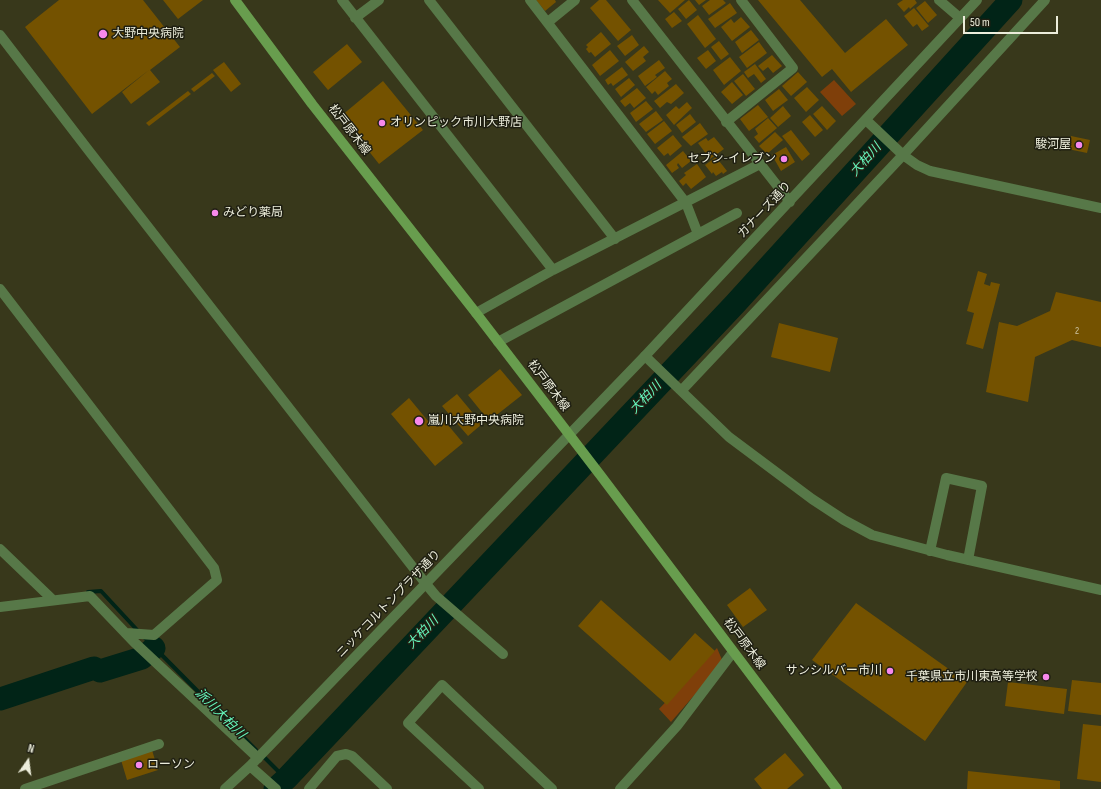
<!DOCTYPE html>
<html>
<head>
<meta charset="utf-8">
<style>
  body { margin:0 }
  #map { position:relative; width:1101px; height:789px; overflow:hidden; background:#38381b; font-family:"Sofia Sans Condensed",sans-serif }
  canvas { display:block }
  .north { position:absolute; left:8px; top:741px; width:40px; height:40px; -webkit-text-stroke:3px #1f1f12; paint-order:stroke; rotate:14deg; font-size:11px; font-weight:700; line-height:16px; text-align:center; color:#eceddb }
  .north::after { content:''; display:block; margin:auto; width:14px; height:18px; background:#eceddb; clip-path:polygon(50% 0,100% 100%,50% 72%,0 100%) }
  .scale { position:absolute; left:963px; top:16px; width:95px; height:18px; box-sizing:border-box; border:2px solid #eceddb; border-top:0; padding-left:5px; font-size:12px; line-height:14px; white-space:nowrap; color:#eceddb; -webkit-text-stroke:3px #1f1f12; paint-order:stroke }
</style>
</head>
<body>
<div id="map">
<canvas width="1101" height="789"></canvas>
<div class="north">N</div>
<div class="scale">50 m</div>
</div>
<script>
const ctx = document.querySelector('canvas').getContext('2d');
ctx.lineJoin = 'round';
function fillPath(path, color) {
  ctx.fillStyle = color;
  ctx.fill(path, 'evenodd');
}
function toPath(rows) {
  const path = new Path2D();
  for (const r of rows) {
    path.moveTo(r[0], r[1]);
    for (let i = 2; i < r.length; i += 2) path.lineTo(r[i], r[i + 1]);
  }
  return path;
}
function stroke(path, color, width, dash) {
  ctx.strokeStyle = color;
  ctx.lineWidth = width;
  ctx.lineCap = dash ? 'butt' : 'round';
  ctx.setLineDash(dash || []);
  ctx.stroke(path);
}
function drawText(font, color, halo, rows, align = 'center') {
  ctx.font = font + ' "Sofia Sans Condensed","Noto Sans JP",sans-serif';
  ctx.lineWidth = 3;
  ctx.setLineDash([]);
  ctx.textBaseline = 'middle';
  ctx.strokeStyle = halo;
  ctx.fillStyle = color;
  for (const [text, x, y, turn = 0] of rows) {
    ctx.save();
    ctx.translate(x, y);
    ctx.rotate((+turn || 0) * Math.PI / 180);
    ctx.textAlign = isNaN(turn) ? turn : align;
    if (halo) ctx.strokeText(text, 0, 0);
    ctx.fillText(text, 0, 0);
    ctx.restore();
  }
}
fillPath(toPath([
  [834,80,856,104,842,116,820,92],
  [717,648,723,662,671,722,659,709]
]), '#7f3f0a');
stroke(toPath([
  [88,592,101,591,139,632],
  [144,637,256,750],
  [261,754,286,779]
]), '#012417', 4);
stroke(toPath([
  [0,699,94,668,100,671,142,658,154,648],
  [275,789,286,779,735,304,1011,0]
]), '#012417', 23);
fillPath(toPath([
  [59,0,143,0,180,47,150,70,160,82,131,104,122,92,149,70,92,114,25,27],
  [163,0,203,0,178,19],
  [536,0,555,0,556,2,545,11],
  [599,0,606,0,631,30,618,41,590,8],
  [658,0,685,0,670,13],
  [689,0,697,10,686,19,678,9],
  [695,0,706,0,699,5],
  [710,0,723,0,726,3,709,15,702,6],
  [758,0,800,0,845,53,886,19,908,45,851,92,832,69,822,77],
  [903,0,915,0,917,3,910,9,909,7,904,12,897,4],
  [925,1,937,15,928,23,916,8],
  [730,3,737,13,715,28,708,19],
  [914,8,929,26,922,31,917,24,913,27,904,16],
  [674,12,682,21,672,28,665,19],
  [698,15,716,39,705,48,687,24],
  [741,17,750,27,732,41,721,27,731,19,734,23],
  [751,30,759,40,742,53,735,42],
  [601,32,611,44,595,57,591,52,589,53,586,49,588,47,586,45],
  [632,35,639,45,625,56,617,46],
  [719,41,729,54,721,60,711,47],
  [759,42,767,53,747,68,739,57],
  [347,44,362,62,328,90,313,72],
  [644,46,649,52,643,57,646,61,633,71,625,62],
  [610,50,619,61,600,76,592,65],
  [708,50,716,61,706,69,697,58],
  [772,55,782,66,773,73,768,67,763,71,758,66],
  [730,57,741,71,724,85,713,70],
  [659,60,665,68,655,75,657,77,645,86,638,76],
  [224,62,241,84,231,92,213,70],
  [755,64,766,79,761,83,754,74,748,78,744,72],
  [622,67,628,75,613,86,611,83,608,85,605,80],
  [665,71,672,79,667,83,669,86,658,95,655,91,652,94,646,87],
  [798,72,807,82,791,96,782,86],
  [212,73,215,76,194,92,191,89],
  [743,74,755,89,746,96,734,81],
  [629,78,635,85,621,97,615,89],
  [383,81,423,130,379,164,341,116],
  [732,82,743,95,732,104,721,92],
  [676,84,684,93,671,104,667,102,660,108,654,101],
  [807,87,819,100,806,112,794,98],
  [637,88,646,98,634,108,630,103,625,107,620,101],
  [779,89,788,100,773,111,765,100],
  [188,91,191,94,149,126,146,123],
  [646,101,653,109,636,122,630,113],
  [687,102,692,108,674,125,666,115,676,106,679,109],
  [758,105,768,117,749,131,740,119],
  [783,106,791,116,778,127,770,118],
  [822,106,836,121,827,130,813,114],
  [656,111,663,120,646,132,639,124],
  [690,114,696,122,682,133,676,125],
  [810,115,823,130,815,137,802,122],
  [768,118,777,128,759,143,754,137,758,134,755,129],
  [664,121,672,131,655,144,647,134],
  [700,123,708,134,691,146,682,137],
  [791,130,810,154,802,161,782,136],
  [775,132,783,140,767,154,759,146],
  [673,135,682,146,670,156,668,153,664,156,657,148],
  [1071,136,1090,140,1087,153,1068,149],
  [714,137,724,149,710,159,698,143,706,138,708,141],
  [786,147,795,162,781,171,772,155],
  [683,151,691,161,682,168,678,163,677,165,679,168,672,173,666,165],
  [716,157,727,171,723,174,722,172,716,176,713,172,712,174,705,165],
  [697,164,706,177,691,189,686,183,683,186,679,181,686,175,684,173],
  [978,271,987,274,984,284,990,286,991,282,1000,284,983,349,966,344,974,313,967,311],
  [1056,292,1101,302,1101,347,1072,340,1035,357,1028,402,986,392,999,322,1017,326,1050,311],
  [779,323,838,338,830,372,771,357],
  [500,369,522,395,489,421,468,395],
  [457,394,482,424,468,436,442,406],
  [409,398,428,421,438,413,463,443,435,466,391,414],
  [750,588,767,610,743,627,727,605],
  [601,600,670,661,695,633,715,651,667,705,578,626],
  [856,603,967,682,925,741,812,660],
  [1072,680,1101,683,1101,715,1068,711],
  [1008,682,1067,689,1064,714,1005,706],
  [1083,724,1101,726,1101,782,1077,779],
  [152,750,158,770,127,780,121,760],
  [785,753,804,775,787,789,762,789,754,779],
  [968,771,1060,781,1060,789,967,789]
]), '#745200');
stroke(toPath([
  [342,0,553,270],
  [429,0,615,239],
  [530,0,686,203,698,234],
  [939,0,960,18],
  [355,18,379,0],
  [548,22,575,0],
  [0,35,89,151,426,584,436,596,503,654],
  [866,120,903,155,917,165,930,171,1101,208],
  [726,122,793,68,741,0],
  [0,289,214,568,217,580,154,635,127,633],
  [476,313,553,270,760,164],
  [498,342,737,213],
  [645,356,729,437,812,499,844,520,872,535,947,555,1101,590],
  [682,390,903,155,1045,0],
  [0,549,53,600],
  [930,551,946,478,982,486,968,560],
  [0,607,90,596,134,642,258,758],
  [25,789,159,744],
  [309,789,337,756,346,754,352,756,387,789],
  [479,789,408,723,442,685,552,789],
  [620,789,677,726,733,652]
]), '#577848', 10);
stroke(toPath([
  [632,0,790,202],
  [250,766,276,789],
  [225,789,250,766,645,356,977,0]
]), '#577848', 10);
stroke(toPath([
  [235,0,312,104,476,313,601,476,837,789]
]), '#689d4e', 10);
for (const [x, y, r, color] of [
  [103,34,5,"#f788ec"],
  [382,123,4,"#f788ec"],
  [1079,145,4,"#f788ec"],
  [784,159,4,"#f788ec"],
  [215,213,4,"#f788ec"],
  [419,421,5,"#f788ec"],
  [890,671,4,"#f788ec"],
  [1046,677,4,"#f788ec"],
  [139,765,4,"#f788ec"]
]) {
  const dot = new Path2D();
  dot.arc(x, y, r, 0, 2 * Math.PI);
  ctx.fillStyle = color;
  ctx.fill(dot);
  stroke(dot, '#1f1f12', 1.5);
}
drawText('10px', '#cec6a4', null, [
  ["2",1077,331]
]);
drawText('12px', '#eceddb', '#1f1f12', [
  ["大野中央病院",112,34],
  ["オリンピック市川大野店",390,123],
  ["駿河屋",1071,145,"right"],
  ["セブン-イレブン",776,159,"right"],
  ["みどり薬局",223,213],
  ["嵐川大野中央病院",428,421],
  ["サンシルバー市川",882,671,"right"],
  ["千葉県立市川東高等学校",1038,677,"right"],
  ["ローソン",147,765]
], 'left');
drawText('12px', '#eceddb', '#1f1f12', [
  ["松戸原木線",349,130,52],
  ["ガナーズ通り",765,210,-47],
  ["松戸原木線",548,386,53],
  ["ニッケコルトンプラザ通り",389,604,-46],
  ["松戸原木線",744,644,53]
]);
drawText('italic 13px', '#65f7bd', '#1f1f12', [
  ["大柏川",866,160,-48],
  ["大柏川",646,398,-46],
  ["大柏川",423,633,-46],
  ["派川大柏川",220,714,45]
]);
</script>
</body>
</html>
